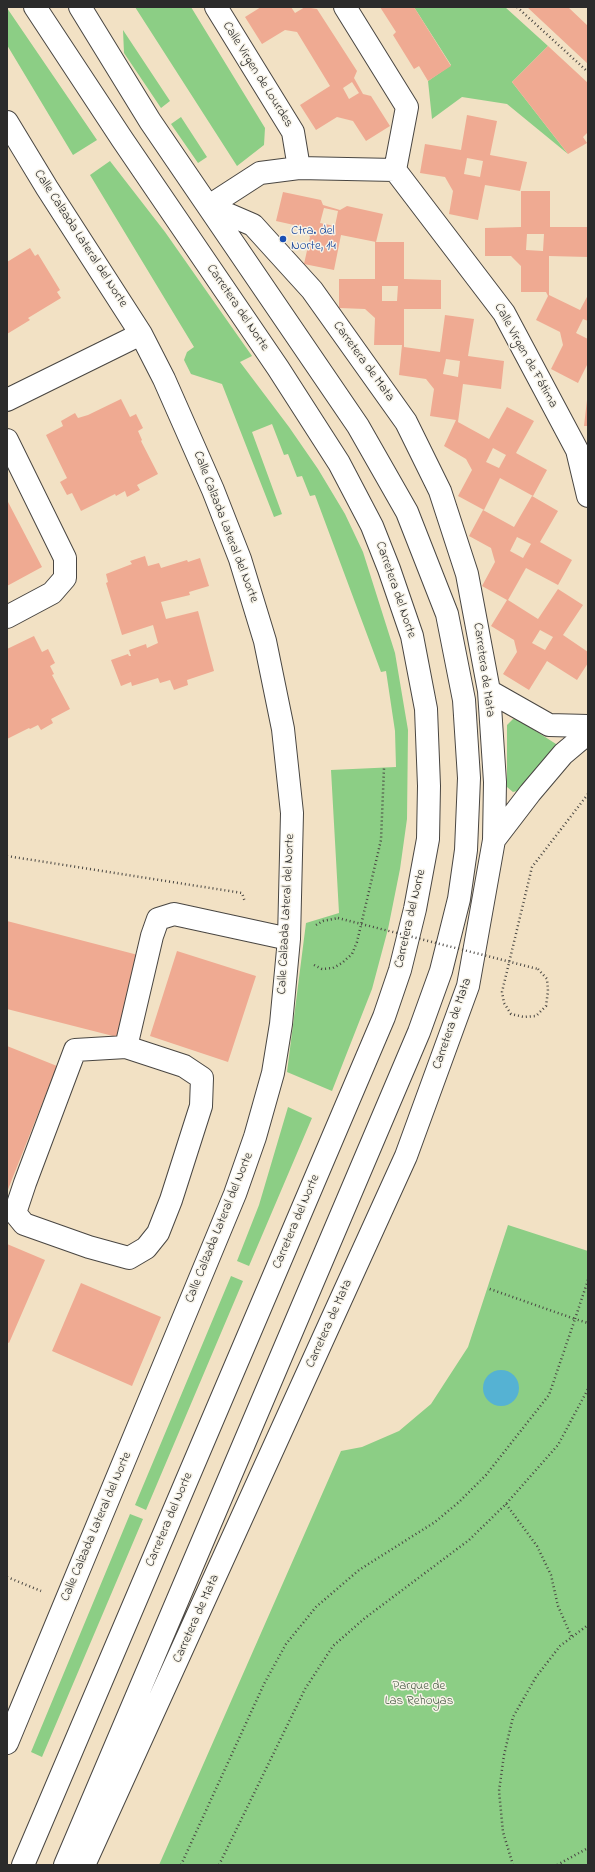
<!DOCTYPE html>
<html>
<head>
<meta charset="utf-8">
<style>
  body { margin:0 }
  #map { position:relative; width:595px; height:1872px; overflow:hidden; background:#f2e1c4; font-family:"Indie Flower",sans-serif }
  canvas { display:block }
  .frame { position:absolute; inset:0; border:8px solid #2b2b2b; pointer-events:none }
</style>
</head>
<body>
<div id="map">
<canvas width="595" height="1872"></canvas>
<div class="frame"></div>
</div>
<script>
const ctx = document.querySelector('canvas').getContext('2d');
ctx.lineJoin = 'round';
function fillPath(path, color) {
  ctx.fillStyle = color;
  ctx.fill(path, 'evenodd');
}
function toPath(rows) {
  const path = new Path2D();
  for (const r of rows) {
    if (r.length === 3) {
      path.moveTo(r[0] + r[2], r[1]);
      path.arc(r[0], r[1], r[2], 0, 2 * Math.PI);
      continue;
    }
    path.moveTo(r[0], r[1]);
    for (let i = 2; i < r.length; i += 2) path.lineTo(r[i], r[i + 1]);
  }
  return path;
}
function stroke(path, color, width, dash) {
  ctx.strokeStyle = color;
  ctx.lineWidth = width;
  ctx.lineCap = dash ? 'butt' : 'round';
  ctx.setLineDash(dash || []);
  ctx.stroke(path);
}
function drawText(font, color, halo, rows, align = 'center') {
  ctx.font = font + ' "Indie Flower",sans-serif';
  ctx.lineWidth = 3;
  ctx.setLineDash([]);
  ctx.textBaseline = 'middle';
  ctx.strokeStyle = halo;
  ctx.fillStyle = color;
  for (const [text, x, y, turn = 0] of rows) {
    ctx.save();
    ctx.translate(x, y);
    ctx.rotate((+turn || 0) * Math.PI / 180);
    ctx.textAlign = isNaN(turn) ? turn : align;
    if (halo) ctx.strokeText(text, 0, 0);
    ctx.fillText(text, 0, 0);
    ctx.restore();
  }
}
fillPath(toPath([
  [135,7,191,7,265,128,264,145,237,166],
  [414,7,505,7,548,46,512,82,568,154,507,104,462,97,432,119,428,81,451,65],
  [7,8,97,140,73,155,7,45],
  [123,30,170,101,161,108,124,53],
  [181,117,207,157,198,163,171,124],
  [110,161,165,232,252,356,240,362,289,427,318,469,345,514,363,552,395,653,408,730,407,819,400,869,388,929,372,989,332,1091,287,1072,306,923,339,913,331,770,396,767,395,731,386,671,381,672,315,495,310,496,302,476,297,477,288,454,284,455,272,424,252,432,282,514,274,517,222,384,191,374,184,360,187,352,194,347,90,175],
  [513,719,517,719,556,744,557,749,556,752,517,791,513,792,507,787,507,725],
  [288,1107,312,1118,249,1266,237,1261,259,1205],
  [508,1225,588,1251,588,1865,159,1865,341,1451,362,1447,399,1431,431,1404,468,1347],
  [231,1276,243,1281,146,1510,135,1505],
  [130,1514,143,1519,42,1757,31,1752]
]), '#8cce85');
fillPath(toPath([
  [501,1388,18]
]), '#55b2d3');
fillPath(toPath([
  [261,7,291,7,295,13,305,7,317,9,357,71,354,78,363,94,371,96,390,126,366,141,353,121,337,117,316,130,300,105,330,86,297,32,285,30,262,44,245,17],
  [352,82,359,93,349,99,343,88],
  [380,7,414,7,451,66,428,81,419,66,414,69,393,35,396,32],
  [527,7,568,7,588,26,588,64],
  [548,46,588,83,588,132,583,137,587,143,568,154,512,82],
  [467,115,497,121,490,155,527,162,520,191,485,185,478,220,449,214,453,191,445,177,420,173,425,144,461,150],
  [467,158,483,161,480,177,464,174],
  [521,191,550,191,550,227,588,227,588,257,549,256,549,295,580,310,588,295,588,321,583,319,576,333,588,339,588,363,578,383,551,369,563,345,560,332,536,320,548,296,546,292,521,292,521,266,511,256,485,256,485,228,521,227],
  [527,234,544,234,543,251,526,250],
  [283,192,321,200,323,205,340,210,347,206,383,214,376,242,341,235,334,270,304,264,310,237,303,227,276,221],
  [324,208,338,211,335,226,320,223],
  [375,242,404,242,404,279,441,280,441,309,404,309,404,347,440,352,445,315,474,319,468,356,504,361,501,389,463,384,458,422,489,439,507,407,534,421,516,453,547,470,533,496,500,478,484,510,458,496,472,470,466,459,444,446,456,420,430,416,434,389,426,379,399,375,402,345,374,345,375,318,365,309,339,308,339,279,375,279],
  [382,286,398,286,397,301,382,301],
  [446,359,460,361,458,377,443,374],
  [493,448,506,455,499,468,486,462],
  [30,248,35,256,38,254,60,290,57,292,61,298,28,318,30,320,7,334,7,262],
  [121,399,130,417,136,414,143,428,138,431,142,440,141,441,158,474,137,485,140,490,127,497,125,491,116,496,115,494,81,511,72,493,67,495,60,482,67,478,46,435,63,426,61,421,75,413,78,418,88,415],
  [587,400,588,400,588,426,584,426],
  [532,496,558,511,540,542,572,560,558,585,526,568,508,600,538,619,558,589,583,605,563,635,588,652,588,663,577,680,547,661,529,690,503,674,517,652,514,640,491,626,507,600,482,586,495,562,491,548,469,536,483,510,514,527],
  [517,537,531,544,523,558,510,551],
  [540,630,553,637,545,650,532,643],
  [7,500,42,567,7,586],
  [145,556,148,566,159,563,161,568,187,560,188,562,200,558,209,586,189,592,190,595,161,602,166,619,198,611,214,671,187,680,188,685,174,690,170,680,160,683,158,678,132,686,131,682,121,686,111,660,128,654,129,656,131,656,129,650,146,644,147,648,158,643,153,625,122,635,106,583,108,582,106,574,132,564,130,561],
  [34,636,42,652,48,649,55,663,50,666,54,674,52,675,70,709,51,719,53,723,41,730,38,725,30,729,29,728,7,739,7,649],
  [7,921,138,955,117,1037,7,1009],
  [177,951,256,976,228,1062,150,1036],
  [7,1046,57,1066,7,1192],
  [7,1244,45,1260,9,1343,7,1342],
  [81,1283,161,1317,132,1386,52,1351]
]), '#efaa92');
const minor = toPath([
  [216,7,293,132,299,168],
  [345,7,407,107,395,170,504,313,577,450,588,496],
  [7,122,47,188,141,334,164,379,213,490,240,559,265,641,283,729,292,813,289,939,281,1024,273,1073,255,1137,235,1194,7,1743],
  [209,206,260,173,299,168,395,170],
  [7,400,141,334],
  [7,440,65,558,65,578,52,593,7,617],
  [489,691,549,725,588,726],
  [494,840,530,793,563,754,588,733],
  [126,1047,75,1050,25,1183,15,1213,24,1224,89,1247,129,1258,146,1248,158,1233,171,1200,201,1106,202,1078,184,1066,126,1047,152,936,158,919,174,914,289,939],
  [23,1865,384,1017,400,970,415,909,428,839,429,786,426,709,412,636,389,569,372,526,339,463,278,368,122,139,35,7],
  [65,1865,419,1032,441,971,459,899,466,850,469,778,464,700,447,614,407,512,358,426,150,121,80,7],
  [84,1865,406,1156,468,986,494,840,495,782,489,691,467,574,440,491,406,422,312,290,253,225,209,206]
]);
stroke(minor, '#494642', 24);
stroke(toPath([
  [517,7,588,72],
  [7,856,242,893,245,902],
  [316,925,323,921,338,918],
  [314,965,322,969,333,968,342,963,352,954,357,942,381,840,384,768],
  [538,969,547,979,548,991,546,1006,536,1016,524,1017,511,1014,504,1003,502,992,532,867,588,794],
  [588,1280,575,1319,588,1323],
  [506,1504,537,1546,551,1575,558,1606,572,1638],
  [7,1577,41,1591],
  [181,1865,264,1684,286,1644,316,1607,359,1570,435,1522,459,1502,486,1475,549,1395,575,1319,487,1288],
  [219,1865,305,1689,333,1646,365,1618,469,1540,506,1504,558,1445,588,1389],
  [513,1865,503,1832,499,1791,504,1755,513,1717,536,1677,560,1646,588,1625],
  [557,1865,588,1848]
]), '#494642', 2.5, [1, 3]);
stroke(minor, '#fff', 22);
stroke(toPath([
  [338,918,538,969]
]), '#494642', 2.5, [1, 3]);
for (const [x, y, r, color] of [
  [283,239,4,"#1a4fb4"]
]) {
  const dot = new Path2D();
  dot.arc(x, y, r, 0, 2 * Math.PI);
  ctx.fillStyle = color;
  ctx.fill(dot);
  stroke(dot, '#f7f3e8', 1.5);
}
drawText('13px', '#2b2b2b', '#f7f3e8', [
  ["Calle Virgen de Lourdes",257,75,58],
  ["Calle Calzada Lateral del Norte",80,239,57],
  ["Carretera del Norte",237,308,56],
  ["Calle Virgen de Fátima",525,356,61],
  ["Carretera de Mata",363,362,54],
  ["Calle Calzada Lateral del Norte",225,527,69],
  ["Carretera del Norte",395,590,71],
  ["Carretera de Mata",483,670,82],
  ["Calle Calzada Lateral del Norte",287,914,-87],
  ["Carretera del Norte",411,919,-77],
  ["Carretera de Mata",453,1024,-71],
  ["Carretera del Norte",297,1222,-67],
  ["Calle Calzada Lateral del Norte",220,1228,-68],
  ["Carretera de Mata",330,1324,-66],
  ["Carretera del Norte",170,1520,-67],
  ["Calle Calzada Lateral del Norte",97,1527,-67],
  ["Carretera de Mata",197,1619,-66]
]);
drawText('13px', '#164399', '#f7f3e8', [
  ["Ctra. del",291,232],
  ["Norte, 14",291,247]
], 'left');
drawText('13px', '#485c46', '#f7f3e8', [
  ["Parque de",419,1687],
  ["Las Rehoyas",419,1702]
]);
</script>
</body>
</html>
